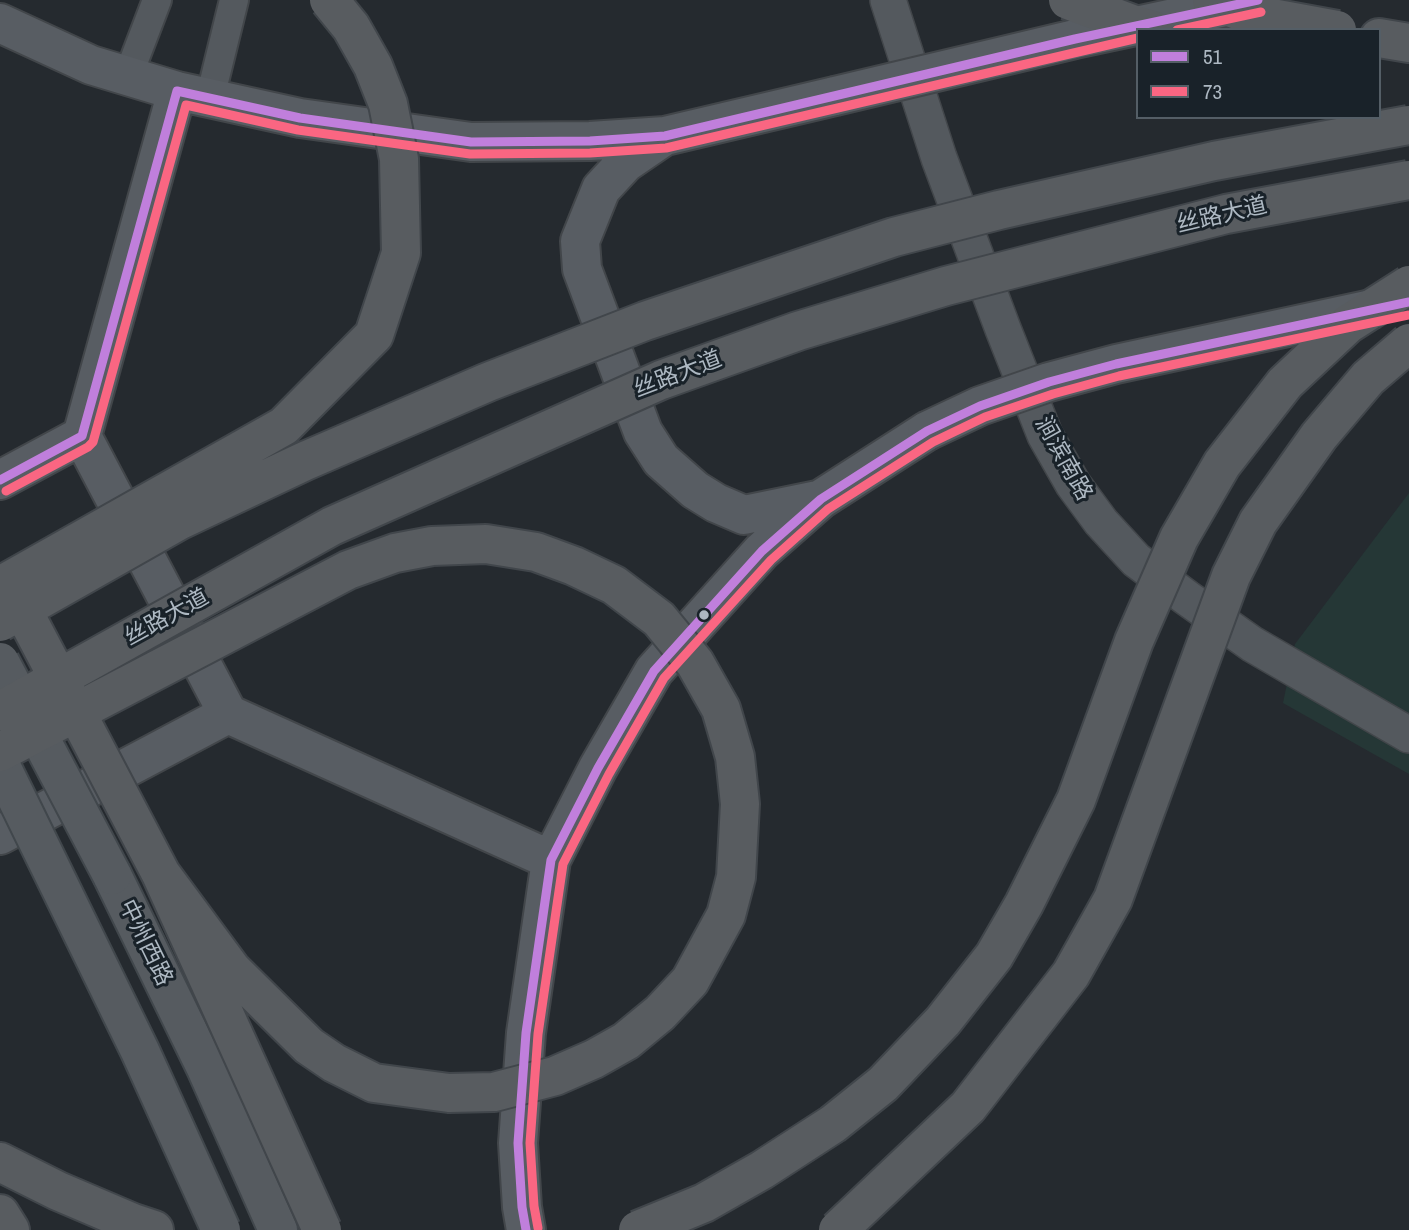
<!DOCTYPE html>
<html>
<head>
<meta charset="utf-8">
<style>
  body { margin:0 }
  #map { position:relative; width:1409px; height:1230px; overflow:hidden; background:#252a2f; font-family:"Archivo Narrow",sans-serif }
  canvas { display:block }
  .legend { position:absolute; left:1136px; top:28px; width:245px; height:91px; box-sizing:border-box; background:#192229; border:2px solid #545e66; margin:0; padding:9px 12px; list-style:none; font-size:21px; color:#adb8c2 }
  .legend li { display:flex; align-items:center; gap:14px; height:35px }
  .legend b { width:35px; border:2px solid #545e66 }
</style>
</head>
<body>
<div id="map">
<canvas width="1409" height="1230"></canvas>
<ul class="legend">
<li><b style="height:9px;background:#c07fdc"></b>51</li>
<li><b style="height:9px;background:#fa6682"></b>73</li>
</ul>
</div>
<script>
const ctx = document.querySelector('canvas').getContext('2d');
ctx.lineJoin = 'round';
function fillPath(path, color) {
  ctx.fillStyle = color;
  ctx.fill(path, 'evenodd');
}
function toPath(rows) {
  const path = new Path2D();
  for (const r of rows) {
    path.moveTo(r[0], r[1]);
    for (let i = 2; i < r.length; i += 2) path.lineTo(r[i], r[i + 1]);
  }
  return path;
}
function stroke(path, color, width, dash) {
  ctx.strokeStyle = color;
  ctx.lineWidth = width;
  ctx.lineCap = dash ? 'butt' : 'round';
  ctx.setLineDash(dash || []);
  ctx.stroke(path);
}
function drawText(font, color, halo, rows, align = 'center') {
  ctx.font = font + ' "Archivo Narrow","Noto Sans SC",sans-serif';
  ctx.lineWidth = 6;
  ctx.setLineDash([]);
  ctx.textBaseline = 'middle';
  ctx.strokeStyle = halo;
  ctx.fillStyle = color;
  for (const [text, x, y, turn = 0] of rows) {
    ctx.save();
    ctx.translate(x, y);
    ctx.rotate((+turn || 0) * Math.PI / 180);
    ctx.textAlign = isNaN(turn) ? turn : align;
    if (halo) ctx.strokeText(text, 0, 0);
    ctx.fillText(text, 0, 0);
    ctx.restore();
  }
}
fillPath(toPath([
  [1409,493,1409,774,1283,703,1295,644]
]), '#253736');
const minor = toPath([
  [128,76,157,0],
  [210,98,234,0]
]);
const tertiary = toPath([
  [888,0,939,158,1003,329,1045,435,1073,484,1101,522,1136,560,1187,598,1252,644,1409,735]
]);
const secondary = toPath([
  [0,23,91,65,177,91,300,118,471,142,590,141,665,136,835,96],
  [177,91,82,436,228,714,551,860],
  [663,137,625,163,601,189,580,241,582,269,643,432,661,460,695,490,716,503,744,515,817,500],
  [0,480,82,436],
  [0,835,228,714],
  [526,1230,522,1207,518,1143,526,1033,551,860,598,768,654,671,762,551,821,499,927,431]
]);
const primary = toPath([
  [112,875,206,1068,278,1230]
]);
const trunk = toPath([
  [1379,38,1409,43],
  [0,1162,58,1191,133,1223,154,1230],
  [0,1214,10,1230]
]);
stroke(minor, '#42464a', 32);
stroke(tertiary, '#42464a', 38);
stroke(secondary, '#42464a', 42);
stroke(primary, '#41474c', 42);
stroke(trunk, '#41464b', 42);
stroke(minor, '#54595e', 28);
stroke(tertiary, '#54595e', 35);
stroke(secondary, '#585d63', 38);
stroke(primary, '#565b60', 38);
stroke(trunk, '#585c60', 38);
const secondaryBridge = toPath([
  [835,96,1075,39,1249,2],
  [927,431,980,406,1049,382,1116,364,1376,308]
]);
const primaryBridge = toPath([
  [0,662,112,875],
  [1,766,140,1051,221,1230]
]);
const trunkBridge = toPath([
  [1068,0,1132,24,1153,30],
  [1212,0,1245,13,1337,30],
  [0,586,284,426,374,335,401,253,399,159,388,104,373,66,351,27,329,0],
  [10,586,161,874,322,1230],
  [0,622,180,520,305,461,488,382,645,321,894,237,999,210,1214,161,1409,125],
  [0,711,332,526,661,380,798,331,946,286,1226,214,1409,180],
  [0,752,348,570,395,553,432,546,486,544,536,552,574,566,614,585,659,619,695,663,721,709,735,757,740,804,736,877,726,915,690,981,660,1013,626,1041,594,1059,555,1076,494,1092,449,1093,374,1083,334,1063,309,1046,232,970,161,874],
  [638,1230,704,1203,762,1170,833,1124,883,1084,943,1021,994,956,1024,904,1076,800,1134,641,1179,538,1222,464,1285,383,1348,324,1409,285],
  [838,1230,968,1107,1071,974,1113,899,1231,576,1258,522,1319,436,1346,404,1368,378,1409,343]
]);
stroke(secondaryBridge, '#42464a', 42, []);
stroke(primaryBridge, '#41474c', 42, []);
stroke(trunkBridge, '#41464b', 42, []);
stroke(secondaryBridge, '#585d63', 38);
stroke(primaryBridge, '#565b60', 38);
stroke(trunkBridge, '#585c60', 38);
stroke(toPath([
  [0,480,82,436,177,91,300,118,471,142,590,141,665,136,1075,39,1258,0],
  [526,1230,522,1207,518,1143,526,1033,551,860,598,768,654,671,762,551,821,499,927,431,980,406,1049,382,1116,364,1409,302]
]), '#c07fdc', 9);
stroke(toPath([
  [1177,30,1261,12],
  [6,491,88,447,93,442,186,105,298,130,470,154,590,153,666,148,1138,38],
  [538,1228,534,1206,530,1143,538,1034,563,864,609,774,664,678,771,560,828,509,933,442,985,417,1053,394,1119,376,1409,315]
]), '#fa6682', 9);
for (const [x, y, r, color] of [
  [704,615,6,"#adb8c2"]
]) {
  const dot = new Path2D();
  dot.arc(x, y, r, 0, 2 * Math.PI);
  ctx.fillStyle = color;
  ctx.fill(dot);
  stroke(dot, '#192229', 2.5);
}
drawText('23px', '#adb8c2', '#192229', [
  ["丝路大道",1222,216,-13],
  ["丝路大道",678,375,-21],
  ["涧滨南路",1063,459,61],
  ["丝路大道",167,618,-29],
  ["中州西路",145,943,64]
]);
</script>
</body>
</html>
